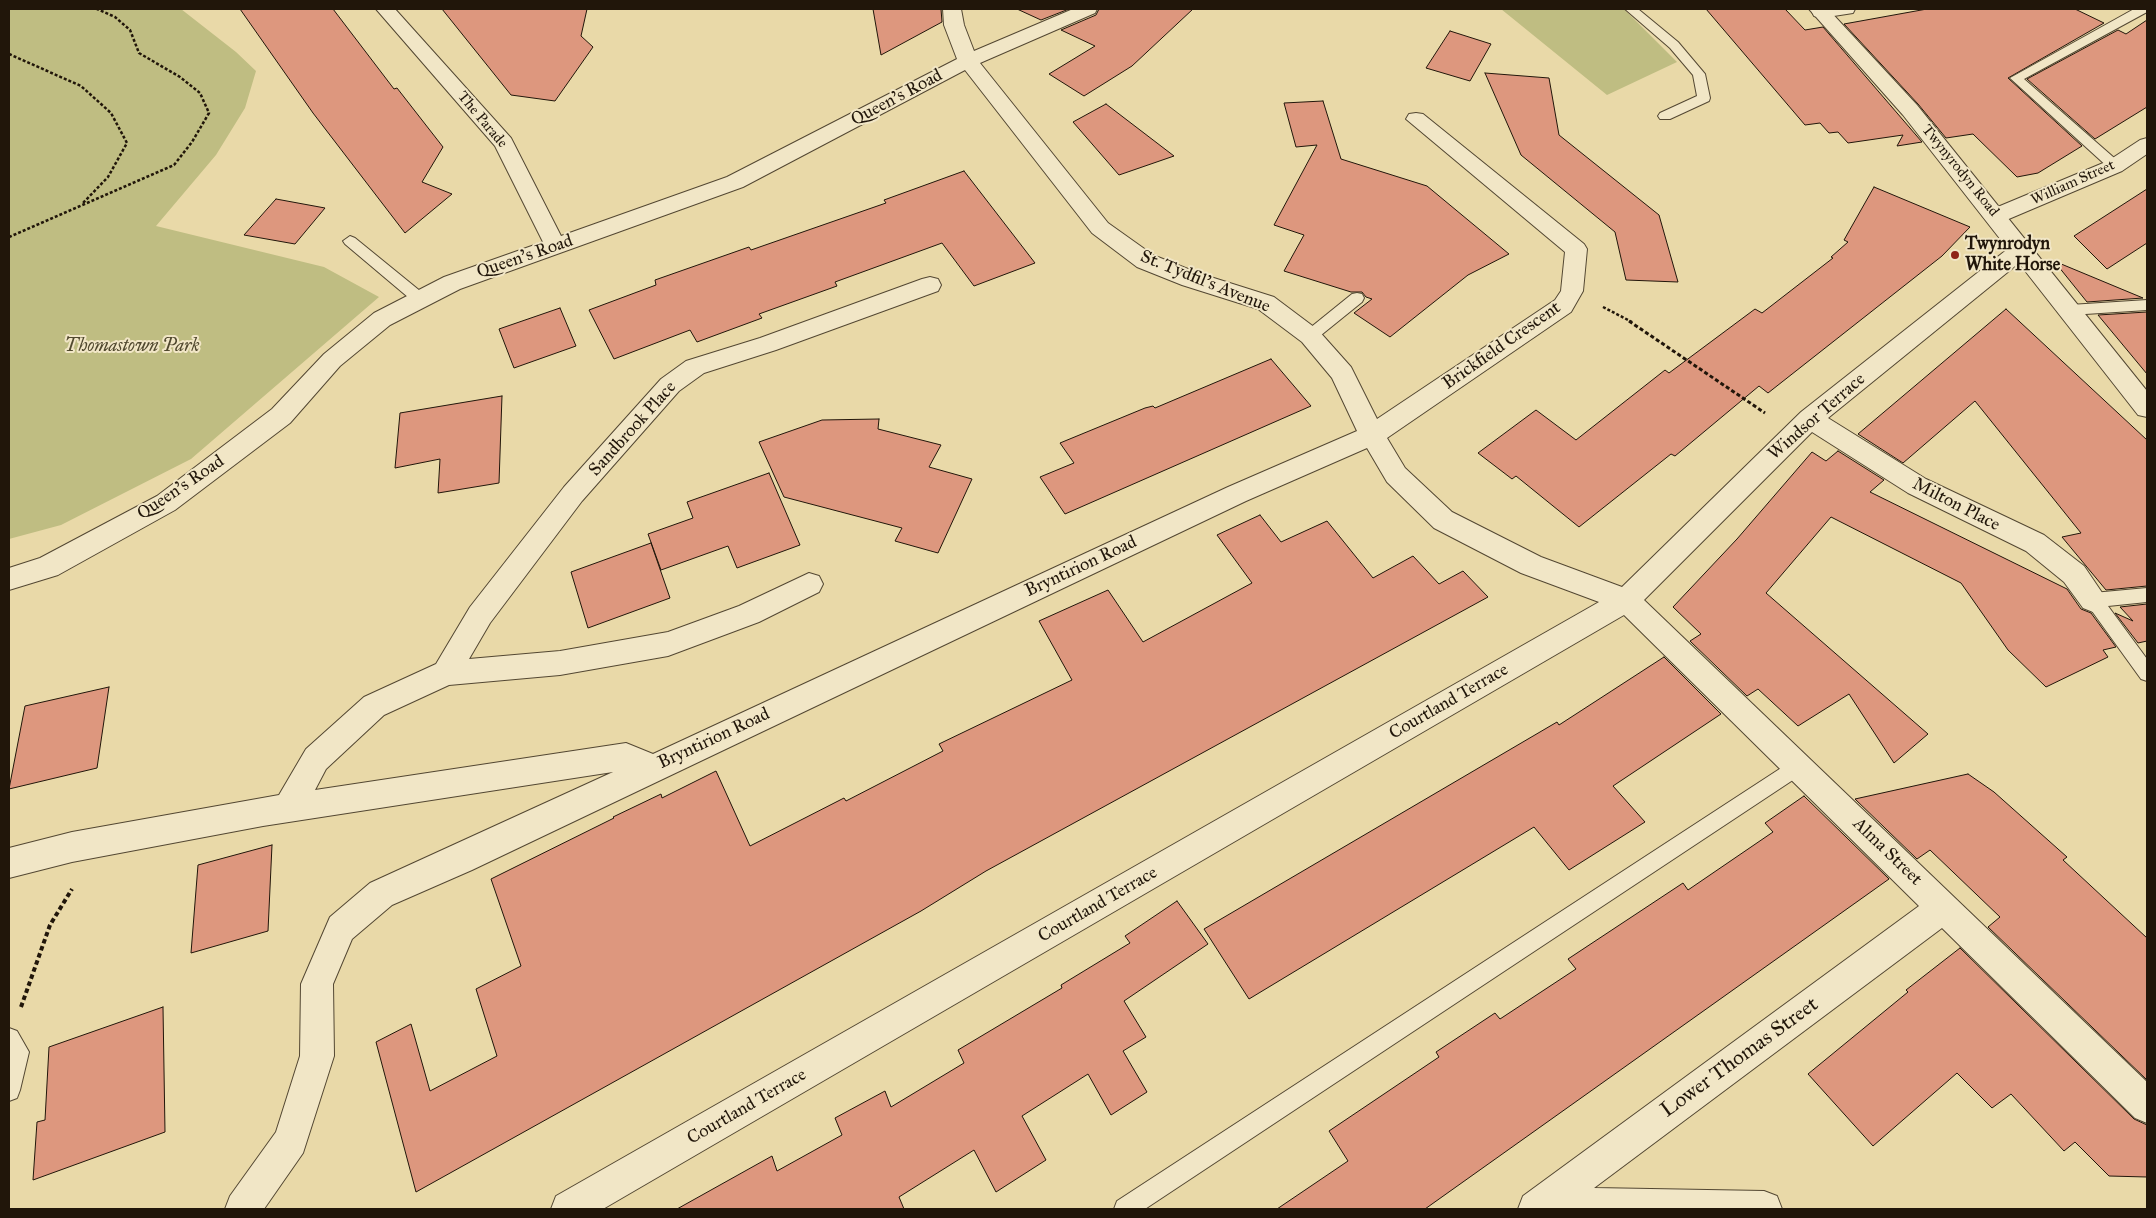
<!DOCTYPE html>
<html>
<head>
<meta charset="utf-8">
<style>
  body { margin:0 }
  #map { position:relative; width:2156px; height:1218px; overflow:hidden; background:#e9d9a8; font-family:"IM FELL Great Primer",serif }
  canvas { display:block }
  .frame { position:absolute; inset:0; border:10px solid #21160a; pointer-events:none }
</style>
</head>
<body>
<div id="map">
<canvas width="2156" height="1218"></canvas>
<div class="frame"></div>
</div>
<script>
const ctx = document.querySelector('canvas').getContext('2d');
ctx.lineJoin = 'round';
function fillPath(path, color) {
  ctx.fillStyle = color;
  ctx.fill(path, 'evenodd');
}
function toPath(rows) {
  const path = new Path2D();
  for (const r of rows) {
    path.moveTo(r[0], r[1]);
    for (let i = 2; i < r.length; i += 2) path.lineTo(r[i], r[i + 1]);
  }
  return path;
}
function stroke(path, color, width, dash) {
  ctx.strokeStyle = color;
  ctx.lineWidth = width;
  ctx.lineCap = dash ? 'butt' : 'round';
  ctx.setLineDash(dash || []);
  ctx.stroke(path);
}
function drawText(font, color, halo, rows, align = 'center') {
  ctx.font = font + ' "IM FELL Great Primer",serif';
  ctx.lineWidth = 4;
  ctx.setLineDash([]);
  ctx.textBaseline = 'middle';
  ctx.strokeStyle = halo;
  ctx.fillStyle = color;
  for (const [text, x, y, turn = 0] of rows) {
    ctx.save();
    ctx.translate(x, y);
    ctx.rotate((+turn || 0) * Math.PI / 180);
    ctx.textAlign = isNaN(turn) ? turn : align;
    if (halo) ctx.strokeText(text, 0, 0);
    ctx.fillText(text, 0, 0);
    ctx.restore();
  }
}
fillPath(toPath([
  [9,9,181,9,236,52,256,71,245,108,216,155,156,226,324,267,379,297,191,459,61,525,9,539],
  [1501,9,1624,9,1677,62,1607,95]
]), '#bfbd82');
const building = toPath([
  [240,9,333,9,394,89,397,88,443,147,422,182,452,194,405,233,313,113,240,9],
  [442,9,587,9,581,36,593,47,555,101,511,95,442,9],
  [873,9,941,9,942,22,881,55,873,9],
  [1017,9,1069,9,1041,20,1017,9],
  [1099,9,1193,9,1132,66,1084,96,1049,74,1095,46,1061,30,1096,15,1099,9],
  [1706,9,1785,9,1805,30,1823,27,1922,142,1897,146,1903,135,1848,143,1838,132,1829,133,1820,123,1805,125,1706,9],
  [1927,9,2075,9,2104,23,2008,78,2082,146,2038,173,2017,177,1973,134,1946,138,1918,104,1844,24,1927,9],
  [2147,20,2147,107,2095,139,2027,79,2118,30,2126,34,2147,20],
  [1450,31,1491,44,1470,81,1426,68,1450,31],
  [1485,73,1549,78,1559,135,1659,215,1678,282,1626,280,1615,232,1521,155,1485,73],
  [1323,101,1341,159,1427,186,1509,254,1468,275,1390,337,1354,313,1372,299,1366,297,1362,292,1351,292,1284,271,1304,235,1274,225,1317,145,1296,147,1284,103,1323,101],
  [1106,104,1174,156,1119,175,1073,122,1106,104],
  [964,171,1035,263,974,286,942,243,835,282,837,286,759,314,762,318,697,342,690,330,614,359,589,310,656,285,655,280,749,247,751,250,886,203,884,200,964,171],
  [1874,187,1970,227,1942,256,1768,393,1759,386,1675,456,1671,454,1579,527,1516,476,1512,479,1478,453,1536,410,1576,440,1665,370,1669,373,1755,309,1762,313,1833,258,1831,257,1848,242,1844,240,1874,187],
  [2147,189,2147,243,2107,269,2074,236,2147,189],
  [276,199,325,208,295,244,244,235,276,199],
  [2054,261,2143,298,2087,302,2054,261],
  [560,308,576,346,514,368,499,329,560,308],
  [2006,309,2147,440,2147,586,2106,590,2062,537,2081,533,1975,401,1903,463,1858,434,2006,309],
  [2147,312,2147,374,2098,315,2147,312],
  [1271,359,1311,406,1065,514,1040,477,1074,463,1060,443,1145,408,1153,406,1155,408,1271,359],
  [502,396,499,483,438,493,440,459,395,468,400,413,502,396],
  [879,419,878,429,941,445,929,467,972,479,938,553,895,541,902,528,784,497,759,442,822,420,879,419],
  [1838,451,1884,480,1870,492,2067,589,2081,609,2091,613,2116,647,2103,650,2108,657,2046,687,2008,650,1961,583,1831,517,1766,593,1928,734,1894,763,1849,694,1798,726,1758,689,1747,696,1690,641,1701,634,1673,607,1737,539,1812,452,1826,461,1838,451],
  [769,473,800,545,737,568,728,546,661,570,648,534,693,518,687,502,769,473],
  [1260,515,1281,542,1327,521,1373,578,1413,556,1439,584,1463,571,1488,597,986,871,921,911,416,1192,376,1042,411,1024,430,1091,497,1056,476,989,521,966,491,879,614,818,613,817,661,794,662,798,716,771,750,846,844,798,846,801,943,751,939,744,1072,680,1039,621,1108,590,1143,642,1252,583,1217,535,1260,515],
  [651,543,670,598,588,628,571,572,651,543],
  [2147,604,2147,641,2138,643,2115,613,2133,621,2120,607,2147,604],
  [1664,657,1721,714,1613,786,1645,822,1569,870,1534,827,1249,999,1204,929,1557,722,1559,725,1664,657],
  [109,687,97,768,9,789,25,706,109,687],
  [1968,774,1994,792,2067,857,2063,860,2147,938,2147,1080,1988,927,2000,917,1930,850,1917,859,1855,799,1968,774],
  [1804,796,1889,879,1425,1209,1277,1209,1348,1161,1329,1131,1439,1057,1436,1052,1495,1013,1500,1019,1576,969,1568,959,1683,883,1688,890,1773,832,1765,823,1804,796],
  [272,845,268,931,191,953,198,865,272,845],
  [1177,901,1208,944,1124,1001,1146,1037,1123,1051,1147,1092,1111,1115,1088,1074,1022,1116,1046,1160,996,1192,974,1150,899,1197,904,1209,677,1209,772,1156,777,1171,842,1135,835,1118,885,1091,891,1107,964,1063,958,1050,1062,988,1061,985,1130,943,1125,936,1177,901],
  [1960,948,2134,1119,2147,1125,2147,1177,2109,1176,2075,1142,2064,1151,2011,1094,1992,1108,1957,1073,1873,1146,1808,1074,1908,992,1906,990,1960,948],
  [163,1007,165,1132,33,1180,37,1122,45,1120,49,1047,163,1007]
]);
fillPath(building, '#dd977e');
stroke(building, '#21160a', 1);
const service = toPath([
  [1625,9,1638,9,1678,42,1705,74,1710,98,1709,101,1670,119,1660,119,1658,116,1660,113,1697,96,1693,75,1670,48,1625,9],
  [2134,9,2147,9,2147,12,2024,79,2120,163,2122,166,2115,170,2110,169,2010,78,2134,9],
  [350,236,355,238,425,295,427,299,425,303,415,303,345,244,343,241,350,236],
  [1357,293,1362,294,1364,298,1362,302,1315,340,1305,340,1302,336,1305,332,1352,294,1357,293],
  [2147,300,2147,310,2070,315,2065,314,2063,310,2065,306,2070,305,2147,300],
  [2147,588,2147,602,2108,606,2147,659,2147,681,2141,679,2084,600,2087,595,2093,593,2147,588],
  [1798,757,1805,760,1807,766,1805,772,1145,1209,1114,1209,1117,1201,1798,757],
  [9,1028,17,1031,29,1052,20,1090,17,1098,9,1101,9,1028]
]);
const minor = toPath([
  [376,9,395,9,511,138,561,236,727,177,957,59,944,25,943,9,961,9,964,25,974,51,1073,9,1097,9,1095,13,980,63,1108,223,1153,255,1198,273,1274,297,1318,330,1351,367,1377,419,1555,300,1561,291,1565,252,1406,119,1409,114,1416,113,1423,114,1584,244,1587,249,1583,291,1571,312,1387,438,1405,468,1452,512,1541,557,1622,587,1801,412,2014,244,2022,241,2030,244,2033,249,2030,254,1828,418,1926,479,2044,535,2084,566,2107,600,2103,608,2093,612,2083,608,2064,582,2026,551,1908,493,1812,432,1644,600,2147,1082,2147,1123,2135,1118,1942,928,1594,1188,1764,1191,1777,1196,1782,1209,1518,1209,1523,1196,1919,906,1624,615,603,1209,551,1209,556,1196,1599,602,1521,573,1434,528,1387,482,1367,448,1246,501,472,870,392,905,352,939,333,984,334,1056,303,1153,264,1209,225,1209,230,1196,276,1132,300,1056,301,984,330,917,370,883,613,772,263,826,72,862,9,878,9,848,72,832,279,795,306,749,364,697,436,664,470,607,564,487,661,379,686,361,760,338,922,279,930,277,938,279,941,285,938,291,776,350,704,373,679,391,582,501,490,623,469,659,560,651,668,632,739,606,809,573,819,576,823,584,819,592,759,622,668,656,560,675,449,685,384,715,326,769,315,790,626,743,653,754,1228,487,1357,431,1332,378,1302,342,1258,309,1182,285,1137,267,1092,233,965,70,743,187,460,289,390,325,340,366,290,423,175,510,58,575,9,590,9,568,40,558,157,496,272,409,324,354,374,313,444,277,543,242,495,146,376,9],
  [1814,9,1855,9,1853,13,1821,18,1814,16,1812,12,1814,9],
  [2147,138,2147,154,2122,171,2004,221,1996,223,1988,221,1985,216,1988,211,2108,161,2140,140,2147,138]
]);
const tertiary = toPath([
  [1809,9,1828,9,1917,105,2147,391,2147,417,2138,415,1903,115,1809,9]
]);
stroke(service, '#534732', 2);
stroke(minor, '#534732', 2);
stroke(tertiary, '#534732', 2);
stroke(toPath([
  [9,54,81,86,111,113,127,143,108,177,83,203],
  [9,237,174,165,192,142,209,113,200,93,180,77,139,53,130,30,115,17,97,9],
  [1603,307,1632,322]
]), '#21160a', 2.5, [3, 2]);
stroke(toPath([
  [1629,321,1765,413]
]), '#21160a', 3, [4, 2.5]);
stroke(toPath([
  [21,1007,50,925,72,889]
]), '#21160a', 4, [4.5, 3]);
fillPath(service, '#f1e6c6');
fillPath(minor, '#f1e6c6');
fillPath(tertiary, '#f1e6c6');
for (const [x, y, r, color] of [
  [1955,255,5,"#8f2418"]
]) {
  const dot = new Path2D();
  dot.arc(x, y, r, 0, 2 * Math.PI);
  ctx.fillStyle = color;
  ctx.fill(dot);
  stroke(dot, '#f1e6c6', 2);
}
drawText('15px', '#21160a', '#f1e6c6', [
  ["The Parade",482,120,50],
  ["Twynyrodyn Road",1960,171,51],
  ["William Street",2073,183,-24]
]);
drawText('18px', '#21160a', '#f1e6c6', [
  ["Queen's Road",897,98,-28],
  ["Queen's Road",525,257,-19],
  ["St. Tydfil's Avenue",1205,282,22],
  ["Brickfield Crescent",1502,346,-35],
  ["Windsor Terrace",1817,417,-41],
  ["Sandbrook Place",633,429,-48],
  ["Queen's Road",181,488,-34],
  ["Milton Place",1956,505,27],
  ["Bryntirion Road",1081,567,-25],
  ["Courtland Terrace",1449,702,-30],
  ["Bryntirion Road",714,739,-25],
  ["Alma Street",1887,852,44],
  ["Courtland Terrace",1098,905,-30],
  ["Courtland Terrace",747,1107,-30]
]);
drawText('bold 18px', '#21160a', '#f1e6c6', [
  ["Twynrodyn",1965,245],
  ["White Horse",1965,266]
], 'left');
drawText('italic 18px', '#50482e', '#f1e6c6', [
  ["Thomastown Park",132,347]
]);
drawText('21px', '#21160a', '#f1e6c6', [
  ["Lower Thomas Street",1740,1058,-36]
]);
</script>
</body>
</html>
